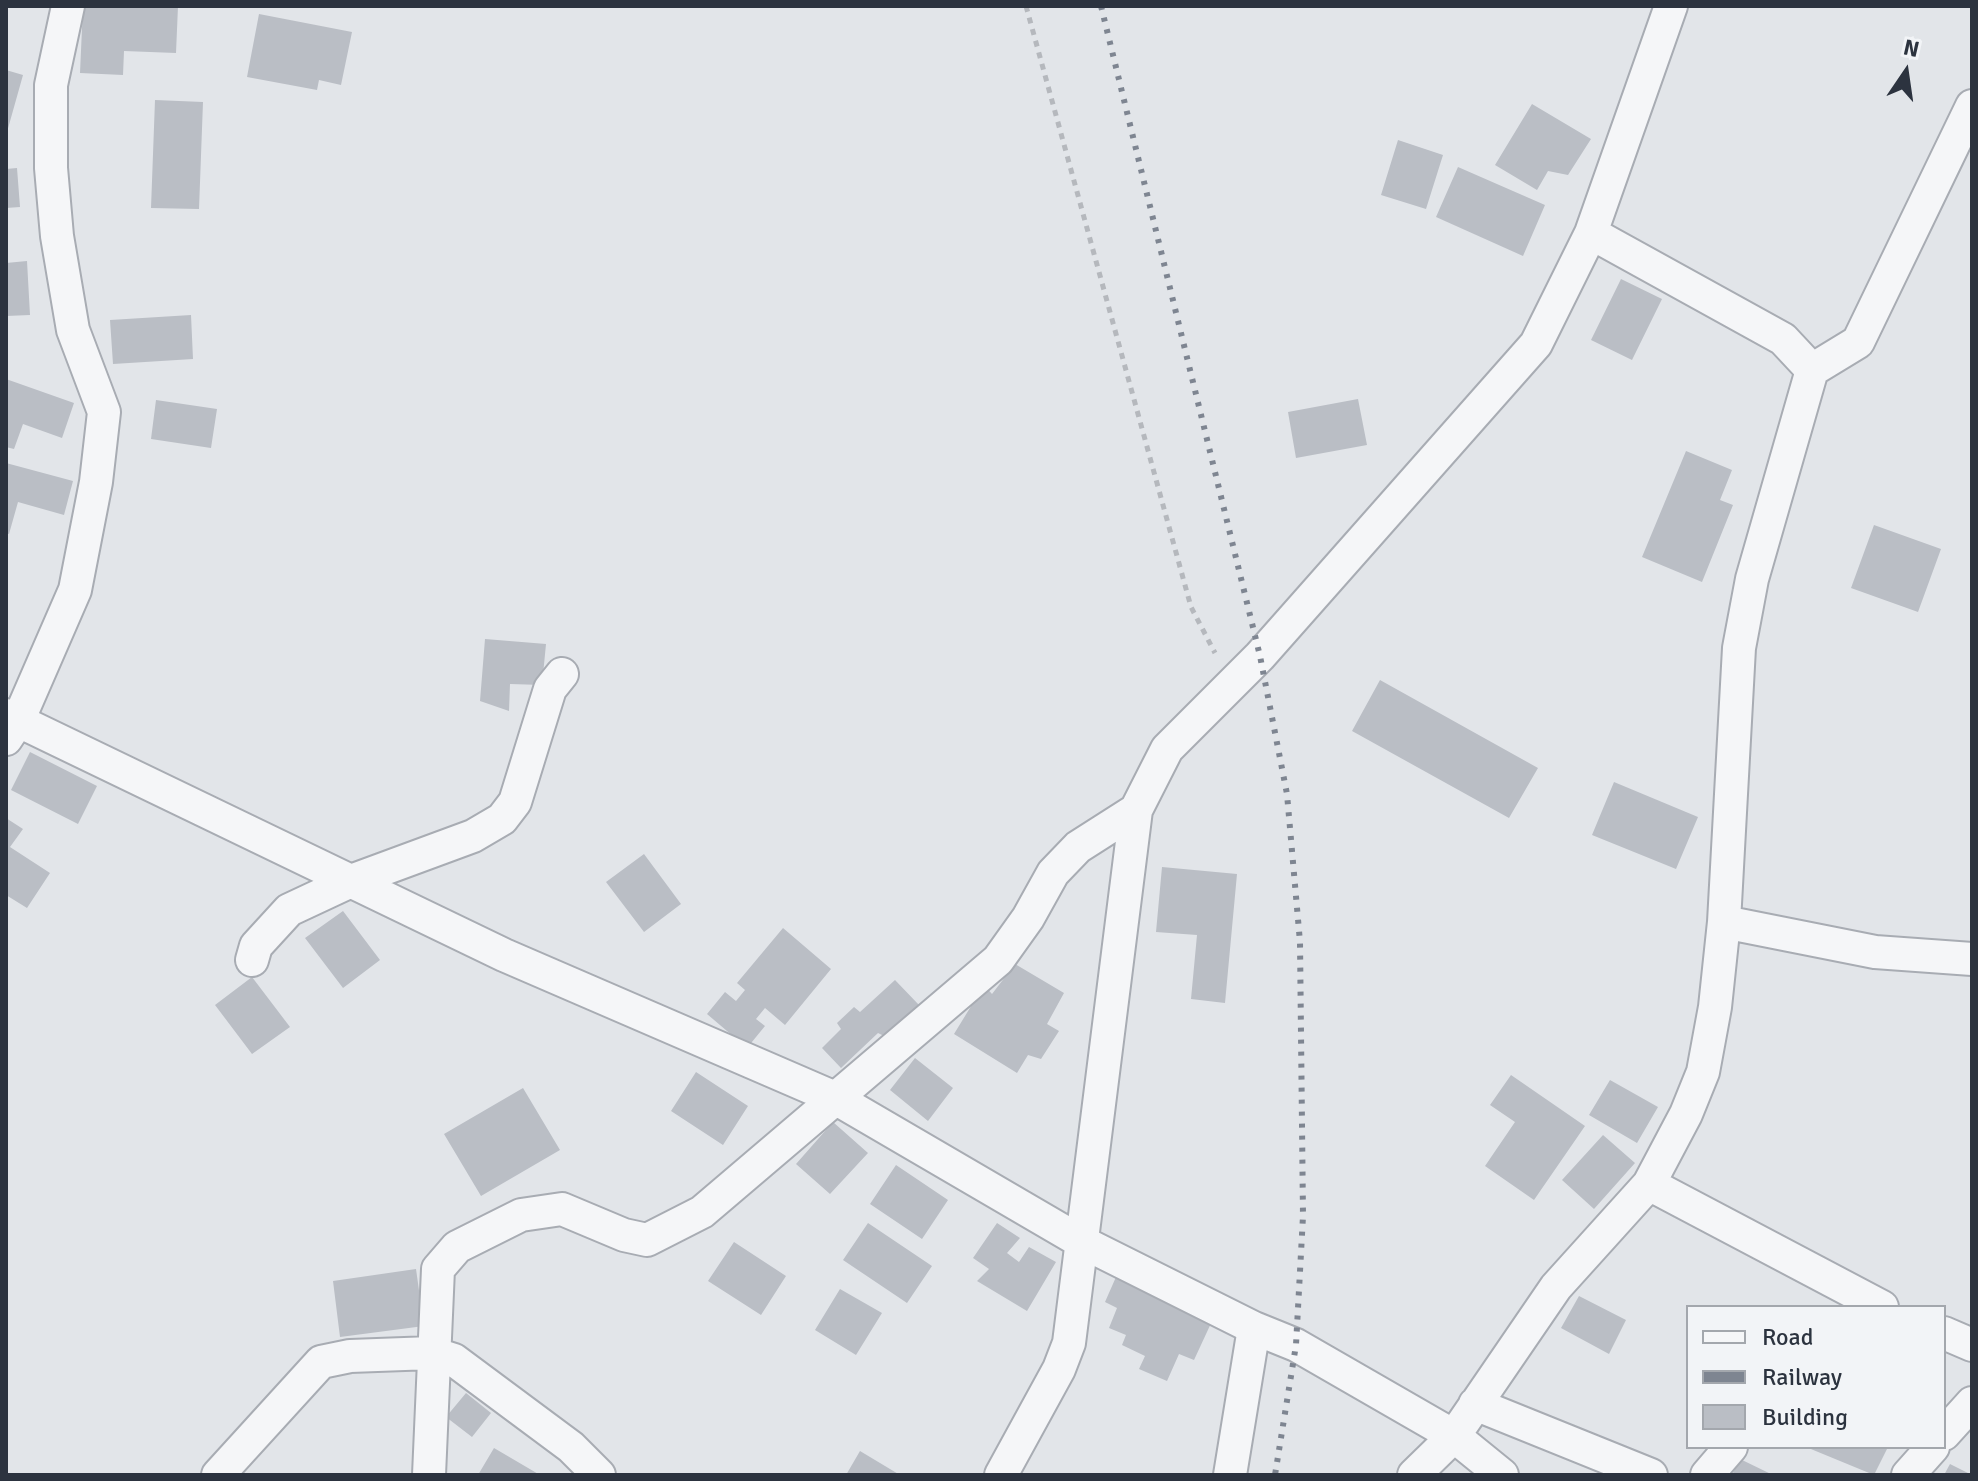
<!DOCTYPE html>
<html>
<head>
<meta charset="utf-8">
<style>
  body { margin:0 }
  #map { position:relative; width:1978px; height:1481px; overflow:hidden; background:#e2e5e9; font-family:Signika,sans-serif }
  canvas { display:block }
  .frame { position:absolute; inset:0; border:8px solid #2c333f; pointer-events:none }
  .legend { position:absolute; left:1686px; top:1305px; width:260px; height:144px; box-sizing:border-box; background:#f2f4f7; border:2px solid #a3a7ad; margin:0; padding:10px 14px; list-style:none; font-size:24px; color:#2c333f }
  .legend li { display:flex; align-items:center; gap:16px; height:40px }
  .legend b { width:40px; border:2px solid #a3a7ad }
  .north { position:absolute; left:1866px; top:32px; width:80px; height:80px; -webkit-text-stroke:6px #f2f4f7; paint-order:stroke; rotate:13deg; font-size:22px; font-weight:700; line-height:32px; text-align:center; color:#2c333f }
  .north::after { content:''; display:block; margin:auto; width:28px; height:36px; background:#2c333f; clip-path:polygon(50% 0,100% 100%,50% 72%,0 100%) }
</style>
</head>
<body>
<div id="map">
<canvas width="1978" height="1481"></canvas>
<div class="frame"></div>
<ul class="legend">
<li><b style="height:10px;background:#f5f6f8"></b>Road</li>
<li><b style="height:10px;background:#7e8591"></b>Railway</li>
<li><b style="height:22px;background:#babec5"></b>Building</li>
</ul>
<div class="north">N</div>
</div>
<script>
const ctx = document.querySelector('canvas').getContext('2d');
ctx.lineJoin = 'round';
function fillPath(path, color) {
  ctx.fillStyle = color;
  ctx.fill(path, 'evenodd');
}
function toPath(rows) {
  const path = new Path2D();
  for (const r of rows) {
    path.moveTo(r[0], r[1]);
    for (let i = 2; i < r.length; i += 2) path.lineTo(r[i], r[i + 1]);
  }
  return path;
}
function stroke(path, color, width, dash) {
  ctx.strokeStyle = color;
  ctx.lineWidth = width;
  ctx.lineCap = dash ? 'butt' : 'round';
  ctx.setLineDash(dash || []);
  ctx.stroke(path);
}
fillPath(toPath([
  [83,6,178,6,176,53,124,51,123,75,80,73],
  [259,14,352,32,341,85,319,80,317,90,247,77],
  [6,70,23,75,7,132,6,131],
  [155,100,203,102,199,209,151,208],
  [1532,104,1591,139,1568,175,1548,171,1537,190,1495,165],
  [1398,140,1443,155,1426,209,1381,195],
  [1458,167,1545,205,1523,256,1436,217],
  [17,168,20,207,6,208,6,169],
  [27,261,30,315,6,316,6,263],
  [1621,279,1662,299,1632,360,1591,340],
  [191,315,193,359,113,364,110,320],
  [6,379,74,403,62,438,23,424,14,449,6,447],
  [1358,399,1367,445,1296,458,1288,412],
  [156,400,217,409,211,448,151,439],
  [1686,451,1732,470,1720,500,1733,505,1702,582,1642,557],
  [6,463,73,481,64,515,18,502,9,534,6,533],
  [1874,525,1941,549,1918,612,1851,588],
  [485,639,546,644,542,685,510,684,509,711,480,701],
  [1380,680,1538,768,1509,818,1352,731],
  [30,752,97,786,78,824,11,790],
  [1614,782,1698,817,1676,869,1592,835],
  [6,818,23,829,10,847,50,873,27,908,6,895],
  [644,854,681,904,644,932,606,882],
  [1162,867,1237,874,1225,1003,1191,999,1197,935,1156,932],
  [343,911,380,960,343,988,305,938],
  [783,928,831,969,785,1025,765,1008,756,1019,765,1026,747,1048,707,1014,725,992,736,1001,745,990,737,983],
  [1015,964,1064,993,1047,1024,1059,1031,1041,1059,1028,1055,1017,1073,954,1034,984,985,992,994],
  [252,977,290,1027,252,1054,215,1005],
  [895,980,919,1005,886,1037,878,1033,841,1068,822,1048,841,1029,837,1023,854,1007,860,1012],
  [915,1058,953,1088,928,1121,890,1090],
  [696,1072,748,1106,723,1145,671,1111],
  [1511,1075,1585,1126,1534,1200,1485,1166,1515,1122,1490,1105],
  [1610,1080,1658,1107,1637,1143,1589,1115],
  [523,1088,560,1150,481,1196,444,1134],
  [833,1122,868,1153,830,1194,796,1164],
  [1603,1135,1635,1163,1594,1209,1562,1180],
  [896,1165,948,1200,922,1239,870,1204],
  [868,1223,932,1266,907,1303,843,1260],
  [997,1223,1020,1238,1007,1253,1019,1262,1029,1247,1056,1262,1027,1311,977,1281,989,1269,973,1258],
  [734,1242,786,1276,761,1315,708,1281],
  [416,1269,424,1326,340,1337,333,1281],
  [1116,1277,1213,1319,1194,1360,1179,1354,1167,1381,1139,1369,1145,1356,1122,1345,1126,1335,1109,1328,1117,1308,1105,1302],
  [840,1289,882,1313,856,1355,815,1330],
  [1579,1296,1626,1320,1609,1354,1561,1328],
  [466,1393,491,1413,472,1437,446,1417],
  [1806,1447,1888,1447,1874,1475],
  [494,1448,540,1475,478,1475],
  [860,1451,900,1475,846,1475],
  [1740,1459,1773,1475,1732,1475],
  [1950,1464,1972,1475,1944,1475]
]), '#babec5');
const minor = toPath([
  [1591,233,1783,339,1812,370,1752,579,1739,648,1724,922,1715,1007,1703,1072,1686,1114,1649,1184],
  [1812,370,1858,342,1972,106],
  [6,715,504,955,835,1098,1080,1241,1254,1328,1296,1345,1454,1436,1502,1475],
  [6,739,18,721,75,590,96,482,104,412,73,330,57,236,51,168,51,85,68,6],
  [1724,922,1875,952,1972,959],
  [252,960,256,946,289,910,351,881,473,836,502,819,515,802,550,689,562,674],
  [1944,1333,1972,1345],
  [1475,1404,1651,1475],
  [1944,1434,1972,1403],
  [218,1475,321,1362,350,1356,432,1353,454,1360,571,1447,599,1475],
  [429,1475,438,1269,457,1247,521,1215,562,1209,624,1235,647,1240,702,1212,998,960,1028,918,1053,873,1078,847,1136,810],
  [1001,1475,1059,1369,1069,1343,1136,810,1167,749,1260,656,1536,344,1591,233,1671,6],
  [1230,1475,1254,1328],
  [1414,1475,1454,1436,1556,1287,1649,1184,1882,1307],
  [1707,1475,1731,1447],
  [1908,1475,1933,1447]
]);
stroke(minor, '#a8acb3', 36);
stroke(toPath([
  [1026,6,1191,607,1215,653]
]), '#b5b8bd', 5, [6, 6]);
stroke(minor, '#f5f6f8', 32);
stroke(toPath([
  [1101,6,1260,656,1287,794,1300,942,1303,1216,1296,1345,1275,1475]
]), '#7e8591', 6, [4, 8]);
</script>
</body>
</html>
